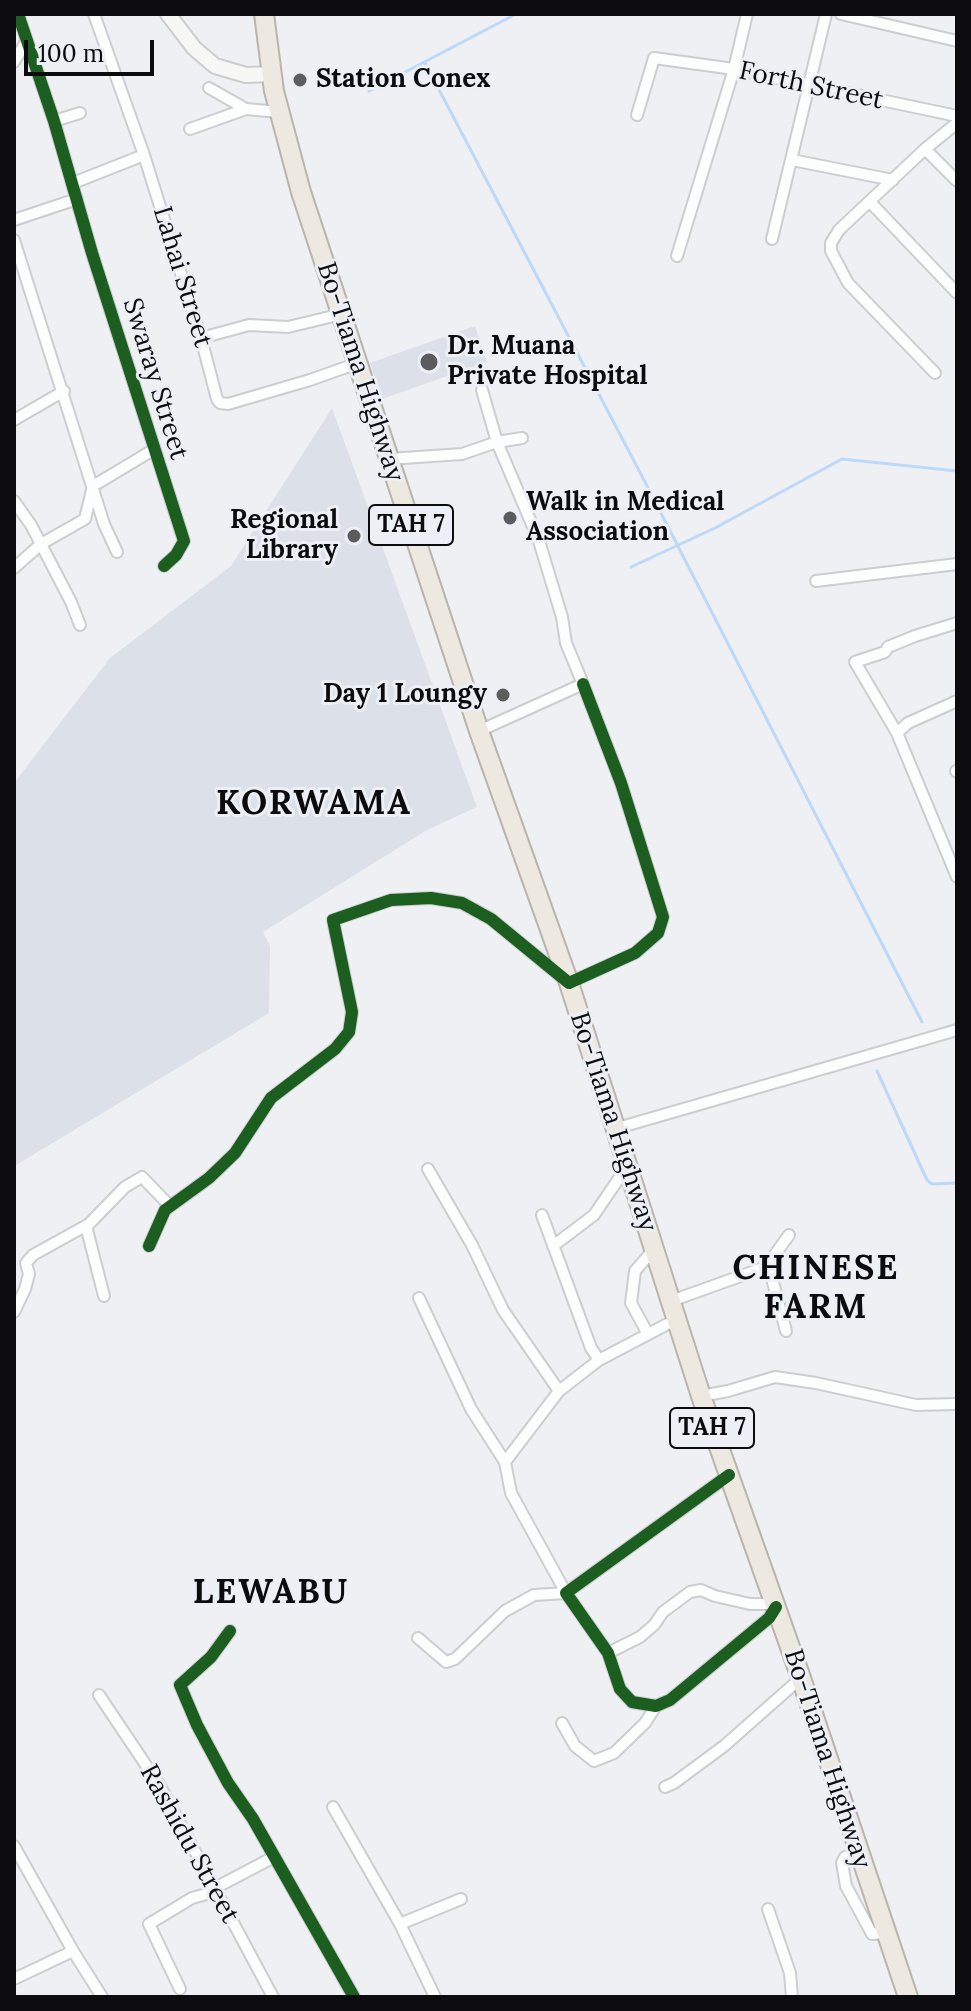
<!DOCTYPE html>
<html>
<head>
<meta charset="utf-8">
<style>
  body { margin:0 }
  #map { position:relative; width:971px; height:2011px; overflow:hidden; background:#eef0f3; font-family:Lora,serif }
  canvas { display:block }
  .frame { position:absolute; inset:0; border:16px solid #0c0c0e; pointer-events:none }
  .scale { position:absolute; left:24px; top:40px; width:130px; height:36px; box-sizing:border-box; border:4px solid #0c0c0e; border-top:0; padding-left:10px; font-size:24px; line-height:28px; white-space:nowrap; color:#0c0c0e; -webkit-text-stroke:6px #eceff5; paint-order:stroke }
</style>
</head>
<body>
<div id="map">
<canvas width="971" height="2011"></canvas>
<div class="frame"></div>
<div class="scale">100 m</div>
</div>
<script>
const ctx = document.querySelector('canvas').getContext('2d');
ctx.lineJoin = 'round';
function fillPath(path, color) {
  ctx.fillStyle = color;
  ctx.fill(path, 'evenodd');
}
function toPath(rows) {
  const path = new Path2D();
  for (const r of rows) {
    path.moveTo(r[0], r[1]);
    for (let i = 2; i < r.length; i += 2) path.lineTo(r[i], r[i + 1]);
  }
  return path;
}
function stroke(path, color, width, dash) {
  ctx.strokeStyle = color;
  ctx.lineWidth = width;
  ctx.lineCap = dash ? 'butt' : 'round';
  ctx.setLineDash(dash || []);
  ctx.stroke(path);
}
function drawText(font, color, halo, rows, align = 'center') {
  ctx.font = font + ' Lora,serif';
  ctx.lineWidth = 6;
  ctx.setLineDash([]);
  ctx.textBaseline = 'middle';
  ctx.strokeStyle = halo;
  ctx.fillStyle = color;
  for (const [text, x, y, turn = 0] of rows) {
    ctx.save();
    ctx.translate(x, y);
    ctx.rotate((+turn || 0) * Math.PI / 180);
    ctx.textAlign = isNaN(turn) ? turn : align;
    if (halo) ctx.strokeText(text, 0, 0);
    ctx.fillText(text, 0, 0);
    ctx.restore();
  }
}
fillPath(toPath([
  [475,326,487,362,382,399,370,363],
  [332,408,477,807,427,830,263,932,270,946,269,1013,16,1165,14,1175,14,783,110,658,231,566]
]), '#dce0e9');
stroke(toPath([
  [425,63,645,482,922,1022],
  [369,91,516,14],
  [631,567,715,528,842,459,957,471],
  [877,1071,927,1180,932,1184,957,1183]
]), '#bdd9f7', 3);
const street = toPath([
  [18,14,54,121,92,253,184,541,176,555,164,566],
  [94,14,144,155,201,338,217,399,220,403,228,404,310,380,358,363],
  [841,14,957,41],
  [14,62,27,40],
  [209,88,246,109,279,112],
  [637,115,654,58,734,69,957,116],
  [54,121,80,113],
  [190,129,246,109],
  [925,149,957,181],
  [792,160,893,180],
  [73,183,144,155],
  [870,202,957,293],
  [14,220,77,199],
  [772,239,826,14],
  [14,240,104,524,117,552],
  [677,256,734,69,747,14],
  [201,338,249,325,288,327,342,314],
  [935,373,848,283,831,251,831,243,839,230,925,149,957,123],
  [14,420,64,391],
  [389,459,462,454,497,442,522,438],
  [14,501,31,525,71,602,80,625],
  [14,568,41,544,85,519,93,486,153,450],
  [816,581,957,564],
  [957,623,915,636,888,647,885,652,855,662,897,733,957,877],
  [479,731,583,684,566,643,562,617,539,541,497,442,482,390],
  [897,733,908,723,957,701],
  [956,771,957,772],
  [614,1129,957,1030],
  [428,1169,472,1245,503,1310,559,1391],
  [542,1215,591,1348,599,1360],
  [86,1226,104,1296],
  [149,1246,165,1210,209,1178,235,1153,271,1098,335,1049,349,1032,352,1012,333,920,391,900,431,898,462,903,491,919,569,983,635,953,658,933,663,917,621,783,583,684],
  [553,1246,594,1215,626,1168],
  [766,1267,789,1235],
  [419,1298,471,1409,505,1462,559,1391,599,1360,677,1319],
  [671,1301,766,1267,770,1271,786,1331],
  [14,1312,25,1289,29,1274,26,1263,33,1255,89,1224,125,1187,142,1177,170,1206],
  [648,1334,631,1303,635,1271,654,1249],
  [701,1396,728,1391,775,1377,816,1383,916,1405,957,1404],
  [729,1475,566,1593,608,1653,620,1689,632,1702,656,1706,670,1700,769,1618,776,1607],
  [230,1631,211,1657,180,1685,197,1725,228,1783,253,1819,354,1997],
  [418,1638,446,1662,455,1659,505,1611,534,1595,566,1593,511,1493,505,1462],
  [608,1653,640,1637,654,1625,663,1612,690,1592,701,1590,715,1596,750,1604,768,1604,774,1601],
  [99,1695,160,1786,273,1997],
  [562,1723,575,1746,594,1761,614,1753,645,1723,656,1706],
  [665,1787,674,1783,724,1746,801,1678],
  [333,1807,400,1924,435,1997],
  [14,1846,73,1951,102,1997],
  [858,1853,845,1857,842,1863,846,1886,872,1934,886,1933],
  [215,1888,274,1857],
  [768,1909,790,1973,792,1997],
  [400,1924,461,1899],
  [14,1979,73,1951],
  [180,1989,149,1924,192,1898,217,1891]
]);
const secondary = toPath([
  [168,14,194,48,215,66,246,75,272,74]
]);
const highway = toPath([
  [264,14,274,91,301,192,479,731,569,983,701,1396,801,1678,908,1997]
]);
stroke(street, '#cccdcf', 14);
stroke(secondary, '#cccdcf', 18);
stroke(highway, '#b9b5ad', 22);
stroke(street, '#fcfdfd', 10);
stroke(secondary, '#f7f7f5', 14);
stroke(highway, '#ede8e0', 18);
stroke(toPath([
  [18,14,54,121,92,253,184,541,176,555,164,566],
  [149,1246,165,1210,209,1178,235,1153,271,1098,335,1049,349,1032,352,1012,333,920,391,900,431,898,462,903,491,919,569,983,635,953,658,933,663,917,621,783,583,684],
  [729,1475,566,1593,608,1653,620,1689,632,1702,656,1706,670,1700,769,1618,776,1607],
  [230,1631,211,1657,180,1685,197,1725,228,1783,253,1819,354,1997]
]), '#1b5e20', 12);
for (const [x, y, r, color] of [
  [300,80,8,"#5b5c5e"],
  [429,362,10,"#5b5c5e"],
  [510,518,8,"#5b5c5e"],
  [354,536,8,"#5b5c5e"],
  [503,695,8,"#5b5c5e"]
]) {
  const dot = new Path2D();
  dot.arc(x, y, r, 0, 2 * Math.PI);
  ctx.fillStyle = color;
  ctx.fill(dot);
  stroke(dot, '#eceff5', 3);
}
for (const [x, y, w] of [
  [411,525,84],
  [712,1428,84]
]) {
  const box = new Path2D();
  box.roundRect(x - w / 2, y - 20, w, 40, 6);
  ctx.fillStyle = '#eceff5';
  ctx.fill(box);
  stroke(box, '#0c0c0e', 2);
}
drawText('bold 24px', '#0c0c0e', null, [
  ["TAH 7",411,525],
  ["TAH 7",712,1428]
]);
drawText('bold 26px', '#0c0c0e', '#eceff5', [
  ["Station Conex",316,80],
  ["Dr. Muana",447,347],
  ["Private Hospital",447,377],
  ["Walk in Medical",526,503],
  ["Association",526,533],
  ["Regional",338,521,"right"],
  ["Library",338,551,"right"],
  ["Day 1 Loungy",487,695,"right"]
], 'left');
drawText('26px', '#0c0c0e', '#eceff5', [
  ["Forth Street",811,86,12],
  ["Lahai Street",182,277,73],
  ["Bo-Tiama Highway",360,372,72],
  ["Swaray Street",155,379,73],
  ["Bo-Tiama Highway",613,1122,72],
  ["Bo-Tiama Highway",827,1759,72],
  ["Rashidu Street",189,1844,61]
]);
ctx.letterSpacing = '2px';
drawText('bold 34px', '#0c0c0e', '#eceff5', [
  ["KORWAMA",314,804],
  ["CHINESE",816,1269],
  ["FARM",816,1308],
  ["LEWABU",271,1593]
]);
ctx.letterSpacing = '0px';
</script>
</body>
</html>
